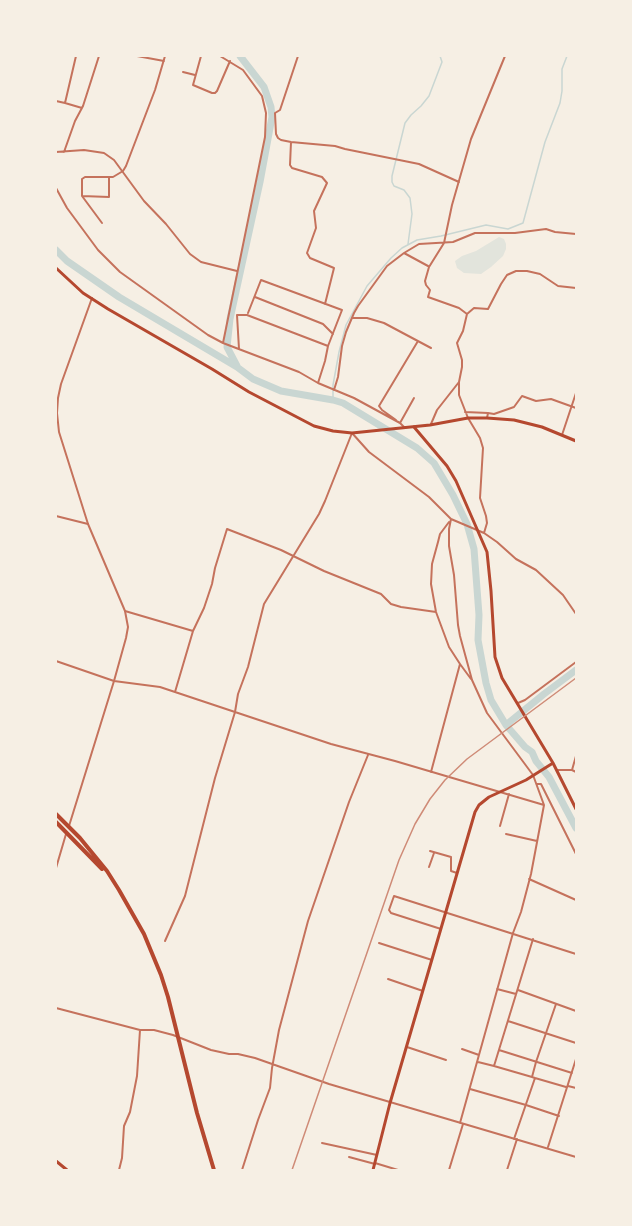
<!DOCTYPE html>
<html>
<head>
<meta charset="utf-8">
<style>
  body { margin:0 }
  #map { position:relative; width:632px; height:1226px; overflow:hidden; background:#f6efe4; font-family:Arial,sans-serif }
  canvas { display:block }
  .frame { position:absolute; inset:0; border:57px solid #f6efe4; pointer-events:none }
</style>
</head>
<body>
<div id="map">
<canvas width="632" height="1226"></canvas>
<div class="frame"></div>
</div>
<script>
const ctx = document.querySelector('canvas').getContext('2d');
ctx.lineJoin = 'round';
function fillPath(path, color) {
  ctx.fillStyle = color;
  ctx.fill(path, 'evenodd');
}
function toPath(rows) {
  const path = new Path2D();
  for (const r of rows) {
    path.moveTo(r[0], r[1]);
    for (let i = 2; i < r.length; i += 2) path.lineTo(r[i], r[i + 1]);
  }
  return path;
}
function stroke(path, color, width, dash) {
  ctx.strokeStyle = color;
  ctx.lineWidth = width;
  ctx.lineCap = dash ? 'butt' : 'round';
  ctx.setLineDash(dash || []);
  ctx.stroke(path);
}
fillPath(toPath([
  [499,237,504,239,506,244,506,249,503,256,491,267,481,274,464,273,457,268,455,261,462,256,476,251]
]), '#e2e4dc');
stroke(toPath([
  [408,244,412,214,410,198,404,190,394,186,392,182,392,176,405,123,411,115,421,106,429,96,442,62,440,56],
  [333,400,333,385,339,352,346,325,367,286,391,258,402,248,417,240,441,236,486,225,508,229,523,223,545,142,560,103,562,91,562,69,567,56]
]), '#c9d6d2', 1.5);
stroke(toPath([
  [56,250,67,261,119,297,237,367,253,379,281,391,333,400,343,403,417,448,434,463,453,495,467,524,474,549,479,615,478,640,486,683,491,700,506,725,525,747,532,752,536,761,549,777,576,828],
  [237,366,227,347,230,319,260,182,272,117,271,107,264,87,240,56],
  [506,725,544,694,576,670]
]), '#c9d6d2', 7);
stroke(toPath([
  [137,56,164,61],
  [201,56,193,85,212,93,215,93,217,91,230,61],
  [220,56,243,70,262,96,266,113,265,137,223,343],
  [298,56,280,110,275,113,276,134,278,138,281,140,291,142,335,146,345,149,419,164,459,182],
  [183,72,195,75],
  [56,101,65,103,76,56],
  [65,103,82,108],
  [291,142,290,165,292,168,322,177,327,183,314,211,316,228,307,253,310,258,334,268,325,304],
  [56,152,84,150,104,153,114,160,144,201,166,224,190,254,201,262,237,271],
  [64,152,75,121,83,106,99,56],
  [109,178,109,197,82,196,82,179,85,177,113,177,123,171,126,166,155,90,165,56],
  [56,188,67,208,98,250,120,272,208,335,223,343,299,372,318,383,354,398,400,423,404,427],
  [82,196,102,223],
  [404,253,428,266],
  [255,297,323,324,333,334],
  [248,313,261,280,342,310,328,346],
  [467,314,459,308,428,297,430,290,426,285,425,281,429,267,444,243,452,205,471,139,505,56],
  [352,318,367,318,384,323,431,348],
  [239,349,237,315,247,315,328,346,325,361,318,383],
  [334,390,338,377,342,346,346,332,354,313,358,306,387,266,404,253,419,244,453,242,475,233,515,233,546,229,555,232,576,234],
  [465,412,488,413],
  [487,418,488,413,494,414,514,407,522,396,536,401,551,399,576,408],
  [396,420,382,410,379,406,418,341],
  [400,423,414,398],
  [431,424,437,410,459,382],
  [562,435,576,393],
  [56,516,88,524],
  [451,519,449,529,449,546,454,575,458,625,460,636,472,680,487,713,533,775,544,805,531,874,521,912,513,933,460,1123],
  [449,522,440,534,438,542,432,564,431,584,436,612,449,647,460,664,471,679],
  [484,533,487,523,486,516,480,498,483,448,480,438,468,418,459,395,459,382,462,367,462,360,457,343,463,331,467,314,474,308,488,309,501,284,507,275,516,271,527,271,540,274,558,286,576,288],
  [125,611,193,631],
  [56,661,114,681,160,687,331,744,395,761,544,805],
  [175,692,193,631,204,608,212,584,215,568,227,529,281,550,324,571,381,594,391,604,401,607,436,612],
  [518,703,525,700,576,662],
  [557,770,572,770,576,772],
  [572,770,576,756],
  [431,772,460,664],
  [537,784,541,784,576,854],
  [500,826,509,794],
  [506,834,537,841],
  [430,851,451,857,451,871,457,873],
  [429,867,434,853],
  [529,879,576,900],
  [441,929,391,913,389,910,394,896,576,954],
  [165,941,185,896,215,778,235,712,238,694,248,667,264,604,319,514,325,501,352,433,369,452,429,497,451,519,484,533,497,542,516,559,536,570,563,595,576,614],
  [379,943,432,960],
  [388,979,423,991],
  [497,989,516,994],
  [518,990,576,1011],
  [56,1008,140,1030,154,1030,173,1035,211,1050,229,1054,238,1054,255,1058,329,1084,576,1157],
  [508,1021,576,1043],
  [407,1047,446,1060],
  [462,1049,479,1055],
  [499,1050,572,1073],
  [478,1062,494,1066,533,939],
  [494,1066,532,1077],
  [535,1078,566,1087],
  [568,1086,576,1088],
  [470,1089,526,1105,559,1116],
  [514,1139,535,1078,532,1077,536,1062,556,1004],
  [322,1143,377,1155],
  [548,1147,576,1059],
  [349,1157,375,1164],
  [375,1163,398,1170],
  [119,1170,122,1158,124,1126,130,1112,137,1076,140,1030],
  [242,1170,258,1120,270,1088,272,1068,279,1030,308,921,349,802,368,755],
  [449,1170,463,1124],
  [507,1170,517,1139]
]), '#c5725c', 2);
stroke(toPath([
  [69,826,114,681,126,638,128,627,125,611,88,524,59,432,57,413,58,398,61,384,92,298],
  [56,868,66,834]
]), '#c5725c', 2);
stroke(toPath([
  [414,427,447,466,456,481,487,552,491,591,495,657,502,678,553,763,576,809],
  [56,1161,67,1170],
  [373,1170,390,1103,475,812,479,805,489,797,526,780,553,763]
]), '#b5482f', 3);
stroke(toPath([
  [56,268,83,293,108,309,212,369,249,392,314,426,333,431,352,433,430,425,468,418,487,418,514,420,542,427,576,441]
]), '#b5482f', 3);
stroke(toPath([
  [56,814,80,838,107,871,119,890,144,934,161,975,168,997,197,1113,214,1170],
  [56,822,102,869]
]), '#b5482f', 4);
stroke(toPath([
  [292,1170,399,860,415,824,430,799,445,780,467,759,576,678]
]), '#cf8b77', 1.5);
</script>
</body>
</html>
